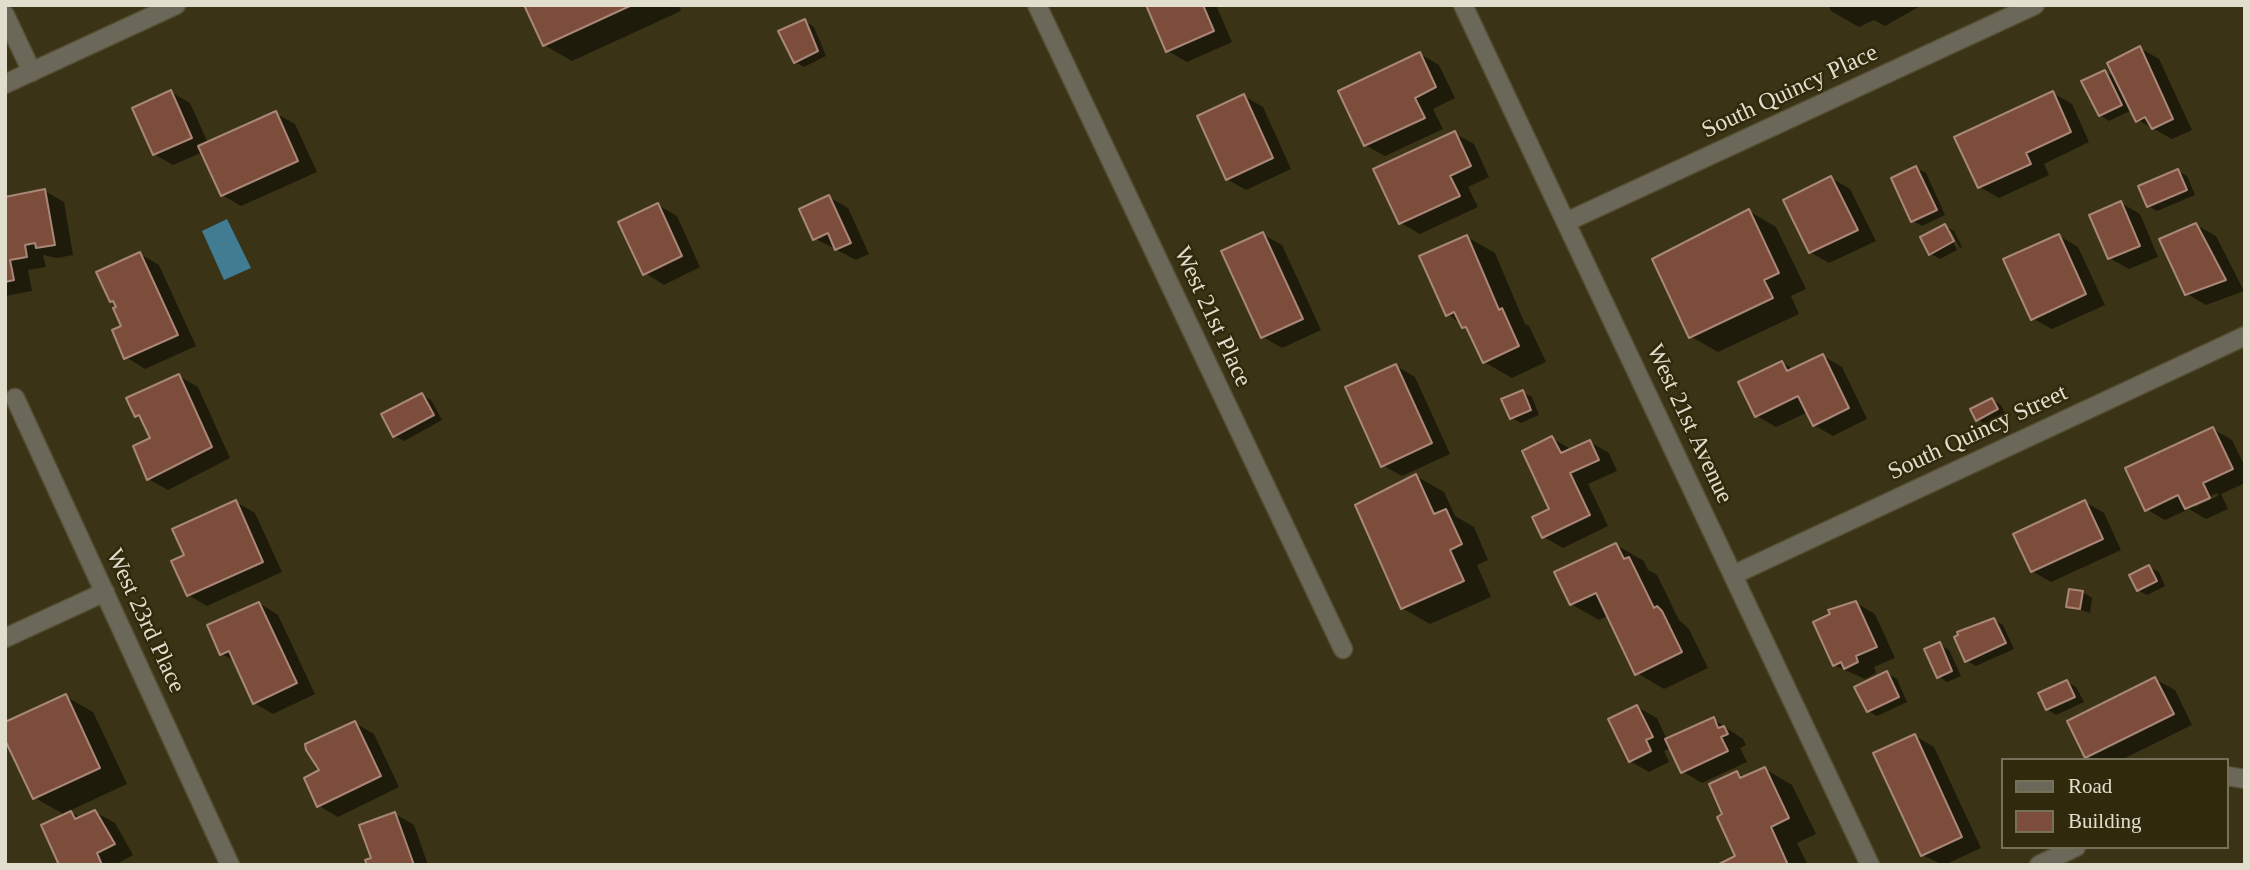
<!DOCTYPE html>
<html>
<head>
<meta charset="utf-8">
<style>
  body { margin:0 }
  #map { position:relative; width:2250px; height:870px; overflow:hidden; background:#3a3315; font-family:Georgia,serif }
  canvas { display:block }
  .frame { position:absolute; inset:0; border:7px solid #e2decd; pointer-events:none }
  .legend { position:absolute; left:2001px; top:758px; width:228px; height:91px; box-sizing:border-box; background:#30290b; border:2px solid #777159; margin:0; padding:9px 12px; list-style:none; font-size:21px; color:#e2decd }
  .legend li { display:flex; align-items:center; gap:14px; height:35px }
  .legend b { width:35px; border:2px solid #777159 }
</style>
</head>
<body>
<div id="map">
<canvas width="2250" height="870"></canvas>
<div class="frame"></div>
<ul class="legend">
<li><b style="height:9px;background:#6b6759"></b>Road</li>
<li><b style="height:19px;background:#7c4d3a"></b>Building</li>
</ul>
</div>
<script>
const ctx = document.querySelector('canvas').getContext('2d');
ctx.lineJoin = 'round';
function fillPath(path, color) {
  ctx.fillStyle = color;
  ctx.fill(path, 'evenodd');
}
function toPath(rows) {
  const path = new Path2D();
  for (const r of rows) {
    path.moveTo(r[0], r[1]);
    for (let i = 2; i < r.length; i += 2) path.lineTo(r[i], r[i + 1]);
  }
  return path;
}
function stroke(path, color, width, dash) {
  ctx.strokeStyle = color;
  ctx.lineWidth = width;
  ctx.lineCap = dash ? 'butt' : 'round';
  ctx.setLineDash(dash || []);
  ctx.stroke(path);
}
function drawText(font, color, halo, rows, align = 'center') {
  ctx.font = font + ' Georgia,serif';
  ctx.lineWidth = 5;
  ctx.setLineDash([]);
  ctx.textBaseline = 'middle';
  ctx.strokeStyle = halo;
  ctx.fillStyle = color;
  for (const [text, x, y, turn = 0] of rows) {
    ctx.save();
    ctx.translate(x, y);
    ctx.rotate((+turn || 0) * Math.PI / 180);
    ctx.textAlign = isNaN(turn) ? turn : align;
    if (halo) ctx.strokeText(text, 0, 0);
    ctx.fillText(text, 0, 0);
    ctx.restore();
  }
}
fillPath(toPath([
  [227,219,251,268,224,280,202,231]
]), '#417c92');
fillPath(toPath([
  [526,5,679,5,681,11,572,61,544,45],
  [1147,5,1216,5,1232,42,1187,62,1168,51],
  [1828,5,1922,5,1885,26,1874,20,1859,27,1831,11],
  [805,21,814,27,826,56,804,67,795,62],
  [2140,48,2159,59,2192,130,2172,139,2138,120,2132,110,2109,121,2100,115,2105,72,2117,78],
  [1420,54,1439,65,1455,98,1433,109,1443,129,1385,156,1365,145],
  [171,92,190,103,208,143,275,113,295,124,317,172,241,206,222,195,203,152,173,165,154,154],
  [2053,93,2072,104,2089,142,2044,164,2049,175,1999,198,1980,187],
  [1244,96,1263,107,1291,169,1246,190,1227,179],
  [1454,133,1474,144,1489,177,1468,187,1478,207,1420,234,1401,223],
  [1916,168,1926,173,1945,215,1922,226,1913,221],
  [2178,171,2187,176,2195,195,2157,211,2148,206],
  [1831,178,1850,189,1876,241,1829,263,1810,252],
  [45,191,64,202,73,255,57,258,43,255,46,267,28,270,32,291,5,296,5,199],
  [829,197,848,208,869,254,856,260,814,238],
  [2121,203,2140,214,2158,257,2129,269,2109,258],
  [658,205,677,216,700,267,664,285,645,273],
  [1749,211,1776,227,1806,289,1791,296,1799,314,1718,352,1690,336,1707,235,1705,231],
  [2196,225,2216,236,2244,291,2206,305,2187,294],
  [1945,226,1954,231,1962,247,1960,248,1951,231,1947,231,1957,250,1959,249,1940,259,1931,254],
  [1262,234,1282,245,1321,330,1282,348,1263,337],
  [2059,236,2078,247,2105,305,2052,329,2032,318],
  [1467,237,1495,253,1525,324,1529,326,1546,362,1512,378,1484,362,1470,331,1448,314],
  [140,254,159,265,196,346,145,369,126,357,118,308,111,301],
  [1823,356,1842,367,1867,419,1833,436,1814,425,1808,412,1776,427,1757,416,1782,362,1794,370],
  [1396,366,1415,377,1450,454,1402,476,1382,465],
  [179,376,198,387,230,458,168,490,148,479,152,439,143,420,136,416],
  [1522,392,1532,397,1539,415,1521,423,1512,418],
  [422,395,431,400,442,420,404,441,394,436],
  [1992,400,2001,405,2006,415,1986,425,1977,419],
  [2213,429,2232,440,2245,467,2245,483,2221,494,2228,509,2206,519,2189,509,2165,520,2146,509],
  [2217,493,2218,496,2195,507,2193,504],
  [1552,438,1572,450,1590,442,1609,453,1617,471,1588,484,1608,526,1563,548,1544,537,1552,509],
  [1416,476,1444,492,1455,516,1474,527,1488,560,1477,565,1491,597,1430,624,1402,608],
  [236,502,255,513,282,572,207,606,188,595,186,556],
  [2085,502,2104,513,2121,550,2051,582,2032,571],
  [1616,545,1644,561,1648,570,1657,575,1679,620,1689,629,1708,668,1664,689,1637,673,1609,615,1599,620,1571,604],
  [2149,567,2159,572,2165,586,2147,595,2138,590],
  [2083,592,2092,598,2090,613,2068,606],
  [259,603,278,615,315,694,273,714,254,703,236,662,222,654],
  [1856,603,1875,614,1895,658,1874,667,1876,673,1865,679,1834,665],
  [1994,620,2003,625,2014,649,1976,666,1967,661,1961,636],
  [1939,644,1949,650,1961,676,1947,682,1938,676],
  [1887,673,1897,679,1907,702,1877,716,1868,711],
  [2155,679,2175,690,2192,725,2121,760,2093,760,2087,756],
  [2067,682,2076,687,2084,702,2056,715,2047,709],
  [65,696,93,712,127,784,69,811,81,818,95,812,115,823,133,855,115,865,61,865,65,815,35,798],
  [1637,707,1657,718,1667,740,1713,719,1743,739,1746,745,1740,748,1747,762,1702,783,1682,771,1671,748,1664,751,1669,762,1649,772,1630,761],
  [355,723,374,734,399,787,338,817,319,806,322,771],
  [1915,736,1934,747,1981,848,1944,865,1922,855],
  [1765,769,1792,785,1816,834,1797,843,1808,865,1721,865,1738,857,1725,815,1737,773,1745,778],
  [395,814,414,825,428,865,368,865]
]), '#0007');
const building = toPath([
  [524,5,632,5,543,46,524,5],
  [1146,5,1203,5,1214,31,1166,52,1146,5],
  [805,19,818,51,794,63,778,31,805,19],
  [2140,46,2173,119,2152,129,2145,117,2136,122,2107,63,2140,46],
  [1420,52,1436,87,1415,98,1425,118,1364,146,1338,91,1420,52],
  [2105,70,2122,105,2099,116,2081,81,2105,70],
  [171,90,192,138,153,155,132,108,171,90],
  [2053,91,2071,132,2026,153,2031,164,1978,188,1954,137,2053,91],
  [1244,94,1273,158,1226,180,1197,116,1244,94],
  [276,111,298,161,221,196,198,146,276,111],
  [1455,131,1471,166,1450,176,1460,196,1399,224,1373,169,1455,131],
  [1916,166,1937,210,1911,222,1891,178,1916,166],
  [2178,169,2187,190,2147,207,2138,186,2178,169],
  [1831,176,1858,230,1809,253,1783,200,1831,176],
  [45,189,55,245,36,248,35,243,25,245,27,257,10,260,14,280,5,282,5,197,45,189],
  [829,195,851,243,835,250,828,233,813,240,799,209,829,195],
  [2121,201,2140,246,2108,259,2089,215,2121,201],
  [658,203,682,256,643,275,618,222,658,203],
  [1749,209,1779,273,1764,280,1773,298,1689,338,1652,259,1749,209],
  [2196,223,2226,280,2185,295,2159,239,2196,223],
  [1945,224,1954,241,1929,255,1920,237,1945,224],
  [1263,232,1303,319,1261,338,1221,251,1263,232],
  [2059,234,2086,294,2031,320,2003,259,2059,234],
  [1467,235,1499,310,1502,308,1519,346,1483,363,1466,327,1462,328,1454,312,1446,316,1419,256,1467,235],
  [140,252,178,335,124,359,112,330,121,326,113,308,116,307,113,301,110,302,96,272,140,252],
  [1823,354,1849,408,1813,426,1798,396,1755,417,1738,382,1782,361,1787,371,1823,354],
  [1396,364,1432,443,1381,467,1345,387,1396,364],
  [179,374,212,447,147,480,133,446,150,438,139,415,135,417,126,398,179,374],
  [1523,390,1531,410,1510,419,1501,399,1523,390],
  [422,393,434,415,393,437,381,414,422,393],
  [1992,398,1998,409,1976,421,1970,409,1992,398],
  [2213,427,2233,469,2203,483,2210,498,2185,509,2178,495,2145,511,2125,468,2213,427],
  [1552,436,1561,453,1590,440,1599,460,1570,473,1590,515,1542,538,1532,517,1549,509,1522,451,1552,436],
  [1416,474,1434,514,1446,509,1462,544,1450,550,1464,581,1401,609,1355,505,1416,474],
  [236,500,263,562,187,596,171,561,184,555,172,529,236,500],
  [2085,500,2103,539,2031,572,2013,534,2085,500],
  [1616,543,1624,559,1629,557,1654,608,1657,606,1662,611,1682,652,1635,675,1596,593,1570,605,1554,572,1616,543],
  [2149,565,2157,581,2137,591,2129,575,2149,565],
  [2069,589,2083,591,2080,609,2066,607,2069,589],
  [1856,601,1877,647,1856,656,1858,662,1844,669,1841,662,1833,666,1813,622,1830,614,1828,610,1856,601],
  [259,602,297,683,253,704,229,651,220,655,207,625,259,602],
  [1994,618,2006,643,1965,662,1954,637,1958,635,1957,632,1994,618],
  [1940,642,1952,671,1937,678,1924,649,1940,642],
  [1887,671,1899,697,1867,712,1854,687,1887,671],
  [2155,677,2174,714,2085,758,2067,721,2155,677],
  [2067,680,2075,697,2046,710,2038,693,2067,680],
  [66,694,100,768,33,799,5,740,5,722,66,694],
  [1637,705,1653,737,1646,740,1651,751,1629,762,1608,719,1637,705],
  [1714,717,1718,728,1724,726,1728,734,1721,737,1728,751,1681,773,1665,739,1714,717],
  [355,721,381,776,317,807,304,778,319,770,306,750,305,744,355,721],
  [1915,734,1962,837,1921,856,1873,753,1915,734],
  [1765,767,1789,818,1771,827,1788,865,1717,865,1735,856,1717,817,1722,814,1709,784,1737,771,1740,778,1765,767],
  [95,810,115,844,97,853,102,865,59,865,41,825,71,811,75,819,95,810],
  [395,812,414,865,367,865,365,860,371,858,359,825,395,812]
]);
fillPath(building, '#7c4d3a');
stroke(building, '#a88678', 2);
const minor = toPath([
  [1037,5,1343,649],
  [1463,5,1870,865],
  [5,15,32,72],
  [5,84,176,5],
  [1566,222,2035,5],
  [15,398,230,865],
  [1733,575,2245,336],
  [5,638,105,592],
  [2227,776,2245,779],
  [2039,865,2076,847]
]);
stroke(minor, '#554e32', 21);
stroke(minor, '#6b6759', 18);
drawText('24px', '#e2decd', '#30290b', [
  ["South Quincy Place",1790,92,-25],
  ["West 21st Place",1212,317,65],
  ["West 21st Avenue",1689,424,65],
  ["South Quincy Street",1978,433,-25],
  ["West 23rd Place",145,621,65]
]);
</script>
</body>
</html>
